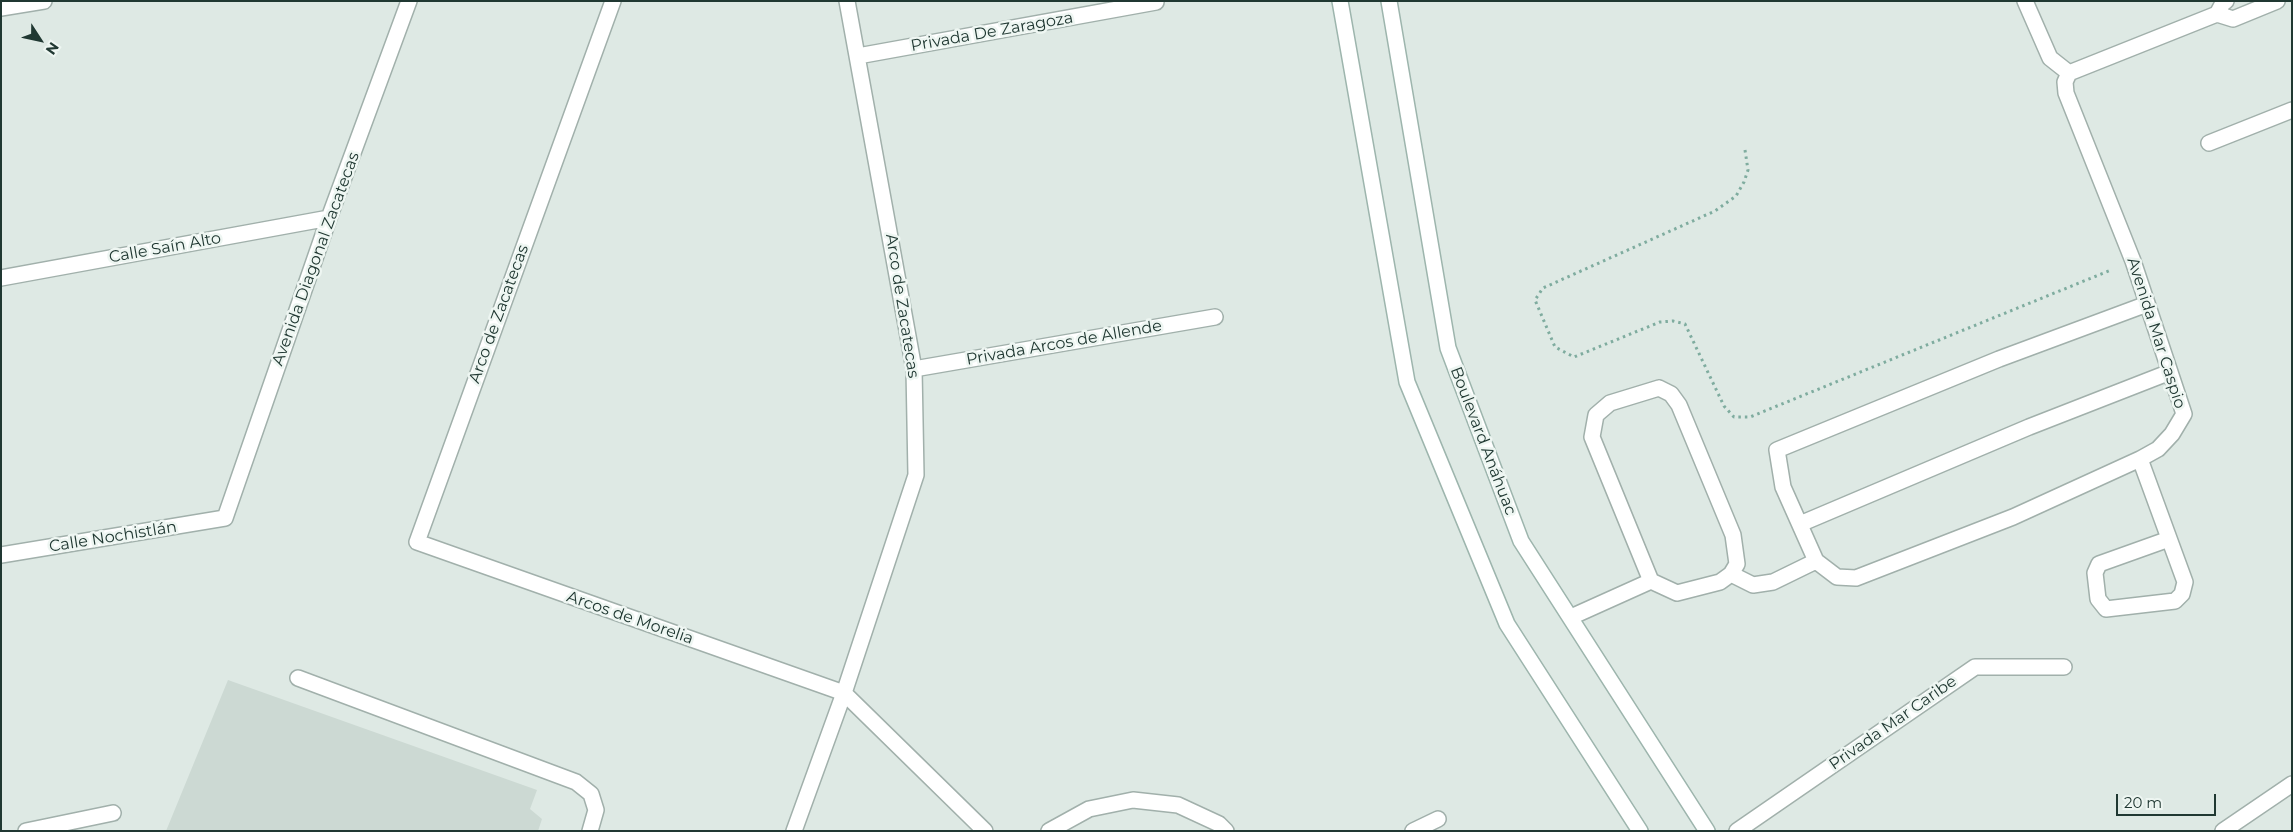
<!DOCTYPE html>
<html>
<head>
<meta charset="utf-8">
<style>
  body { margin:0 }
  #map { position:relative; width:2293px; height:832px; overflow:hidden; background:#dee9e4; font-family:Montserrat,sans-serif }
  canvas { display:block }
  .frame { position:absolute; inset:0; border:2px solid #203832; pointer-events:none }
  .north { position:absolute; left:15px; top:15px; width:50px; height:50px; -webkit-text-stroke:4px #eef6f2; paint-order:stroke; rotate:125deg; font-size:14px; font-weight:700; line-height:20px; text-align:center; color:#203832 }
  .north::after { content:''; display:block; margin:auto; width:18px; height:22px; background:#203832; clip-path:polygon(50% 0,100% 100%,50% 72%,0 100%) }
  .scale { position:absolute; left:2116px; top:794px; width:100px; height:22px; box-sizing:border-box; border:2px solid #203832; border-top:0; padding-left:6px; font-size:15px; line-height:18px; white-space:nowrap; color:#203832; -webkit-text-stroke:4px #eef6f2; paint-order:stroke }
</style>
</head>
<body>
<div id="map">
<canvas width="2293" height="832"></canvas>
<div class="frame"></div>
<div class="north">N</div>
<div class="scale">20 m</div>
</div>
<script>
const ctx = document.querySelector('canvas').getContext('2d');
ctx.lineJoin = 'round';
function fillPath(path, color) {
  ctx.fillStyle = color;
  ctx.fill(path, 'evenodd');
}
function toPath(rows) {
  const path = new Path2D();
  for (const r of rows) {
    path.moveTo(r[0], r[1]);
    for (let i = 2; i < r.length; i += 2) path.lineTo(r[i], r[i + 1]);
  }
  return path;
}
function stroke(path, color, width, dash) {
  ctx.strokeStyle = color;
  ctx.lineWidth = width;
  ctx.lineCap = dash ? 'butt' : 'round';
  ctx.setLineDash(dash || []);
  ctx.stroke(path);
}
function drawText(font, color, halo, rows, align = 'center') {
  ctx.font = font + ' Montserrat,sans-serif';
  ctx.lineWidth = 5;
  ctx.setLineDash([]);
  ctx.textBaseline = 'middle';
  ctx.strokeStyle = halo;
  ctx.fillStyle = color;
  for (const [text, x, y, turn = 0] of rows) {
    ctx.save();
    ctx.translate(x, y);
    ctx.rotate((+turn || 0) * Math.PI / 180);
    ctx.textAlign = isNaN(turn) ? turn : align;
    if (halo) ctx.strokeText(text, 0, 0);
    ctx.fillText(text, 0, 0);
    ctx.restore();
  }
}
fillPath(toPath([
  [228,680,537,790,530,809,542,819,538,831,166,831]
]), '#ccd9d3');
const lane = toPath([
  [2025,1,2050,58,2069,73],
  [2217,14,2223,3,2226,1],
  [2209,143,2292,110],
  [2147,304,1999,359,1777,450,1783,487,1816,561,1837,577,1856,578,2013,517,2140,459,2158,449,2172,434,2184,414,2133,261,2066,93,2065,82,2069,73,2217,14,2233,19,2277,1],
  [1659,388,1671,394,1679,405,1733,535,1737,564,1731,574,1720,582,1677,593,1651,581,1592,437,1596,415,1610,403,1659,388],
  [2140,459,2185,582,2182,594,2175,601,2106,609,2098,599,2095,573,2099,564,2169,539],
  [1800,524,2029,427,2170,372],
  [1731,574,1753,585,1773,582,1816,561],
  [1571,617,1651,581],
  [298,678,576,782,591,794,596,810,590,831]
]);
const street = toPath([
  [613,1,417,542,844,693,985,831],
  [1,8,44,1],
  [858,56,1156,2],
  [1,278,329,218],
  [914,369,1215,317],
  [1,555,225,518,329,218,409,1],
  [26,831,113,813],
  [794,831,844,693,916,475,914,369,847,1],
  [1049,831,1089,809,1133,800,1178,805,1219,824,1226,831],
  [1413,831,1438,819],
  [1737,831,1975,667,2064,667],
  [2223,831,2292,784]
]);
const secondary = toPath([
  [1340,1,1407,382,1507,624,1640,831],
  [1389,1,1448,348,1521,541,1707,831]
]);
stroke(lane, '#a1b0ab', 18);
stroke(street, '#a1b0ab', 18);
stroke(secondary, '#9db5ad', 18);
stroke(toPath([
  [1745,150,1748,170,1744,182,1736,196,1715,211,1543,288,1535,300,1555,347,1574,357,1660,322,1673,321,1685,324,1724,406,1734,417,1750,417,2111,270]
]), '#7fac9f', 3, [2.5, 4]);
stroke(lane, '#fff', 15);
stroke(street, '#fff', 15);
stroke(secondary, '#fff', 15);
drawText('16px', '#203832', '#eef6f2', [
  ["Privada De Zaragoza",992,32,-10],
  ["Calle Saín Alto",165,248,-10],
  ["Avenida Diagonal Zacatecas",316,259,-70],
  ["Arco de Zacatecas",902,306,81],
  ["Arco de Zacatecas",499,314,-70],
  ["Avenida Mar Caspio",2156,333,72],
  ["Privada Arcos de Allende",1064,343,-10],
  ["Boulevard Anáhuac",1483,441,69],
  ["Calle Nochistlán",113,537,-9],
  ["Arcos de Morelia",630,618,19],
  ["Privada Mar Caribe",1893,723,-35]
]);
</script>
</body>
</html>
